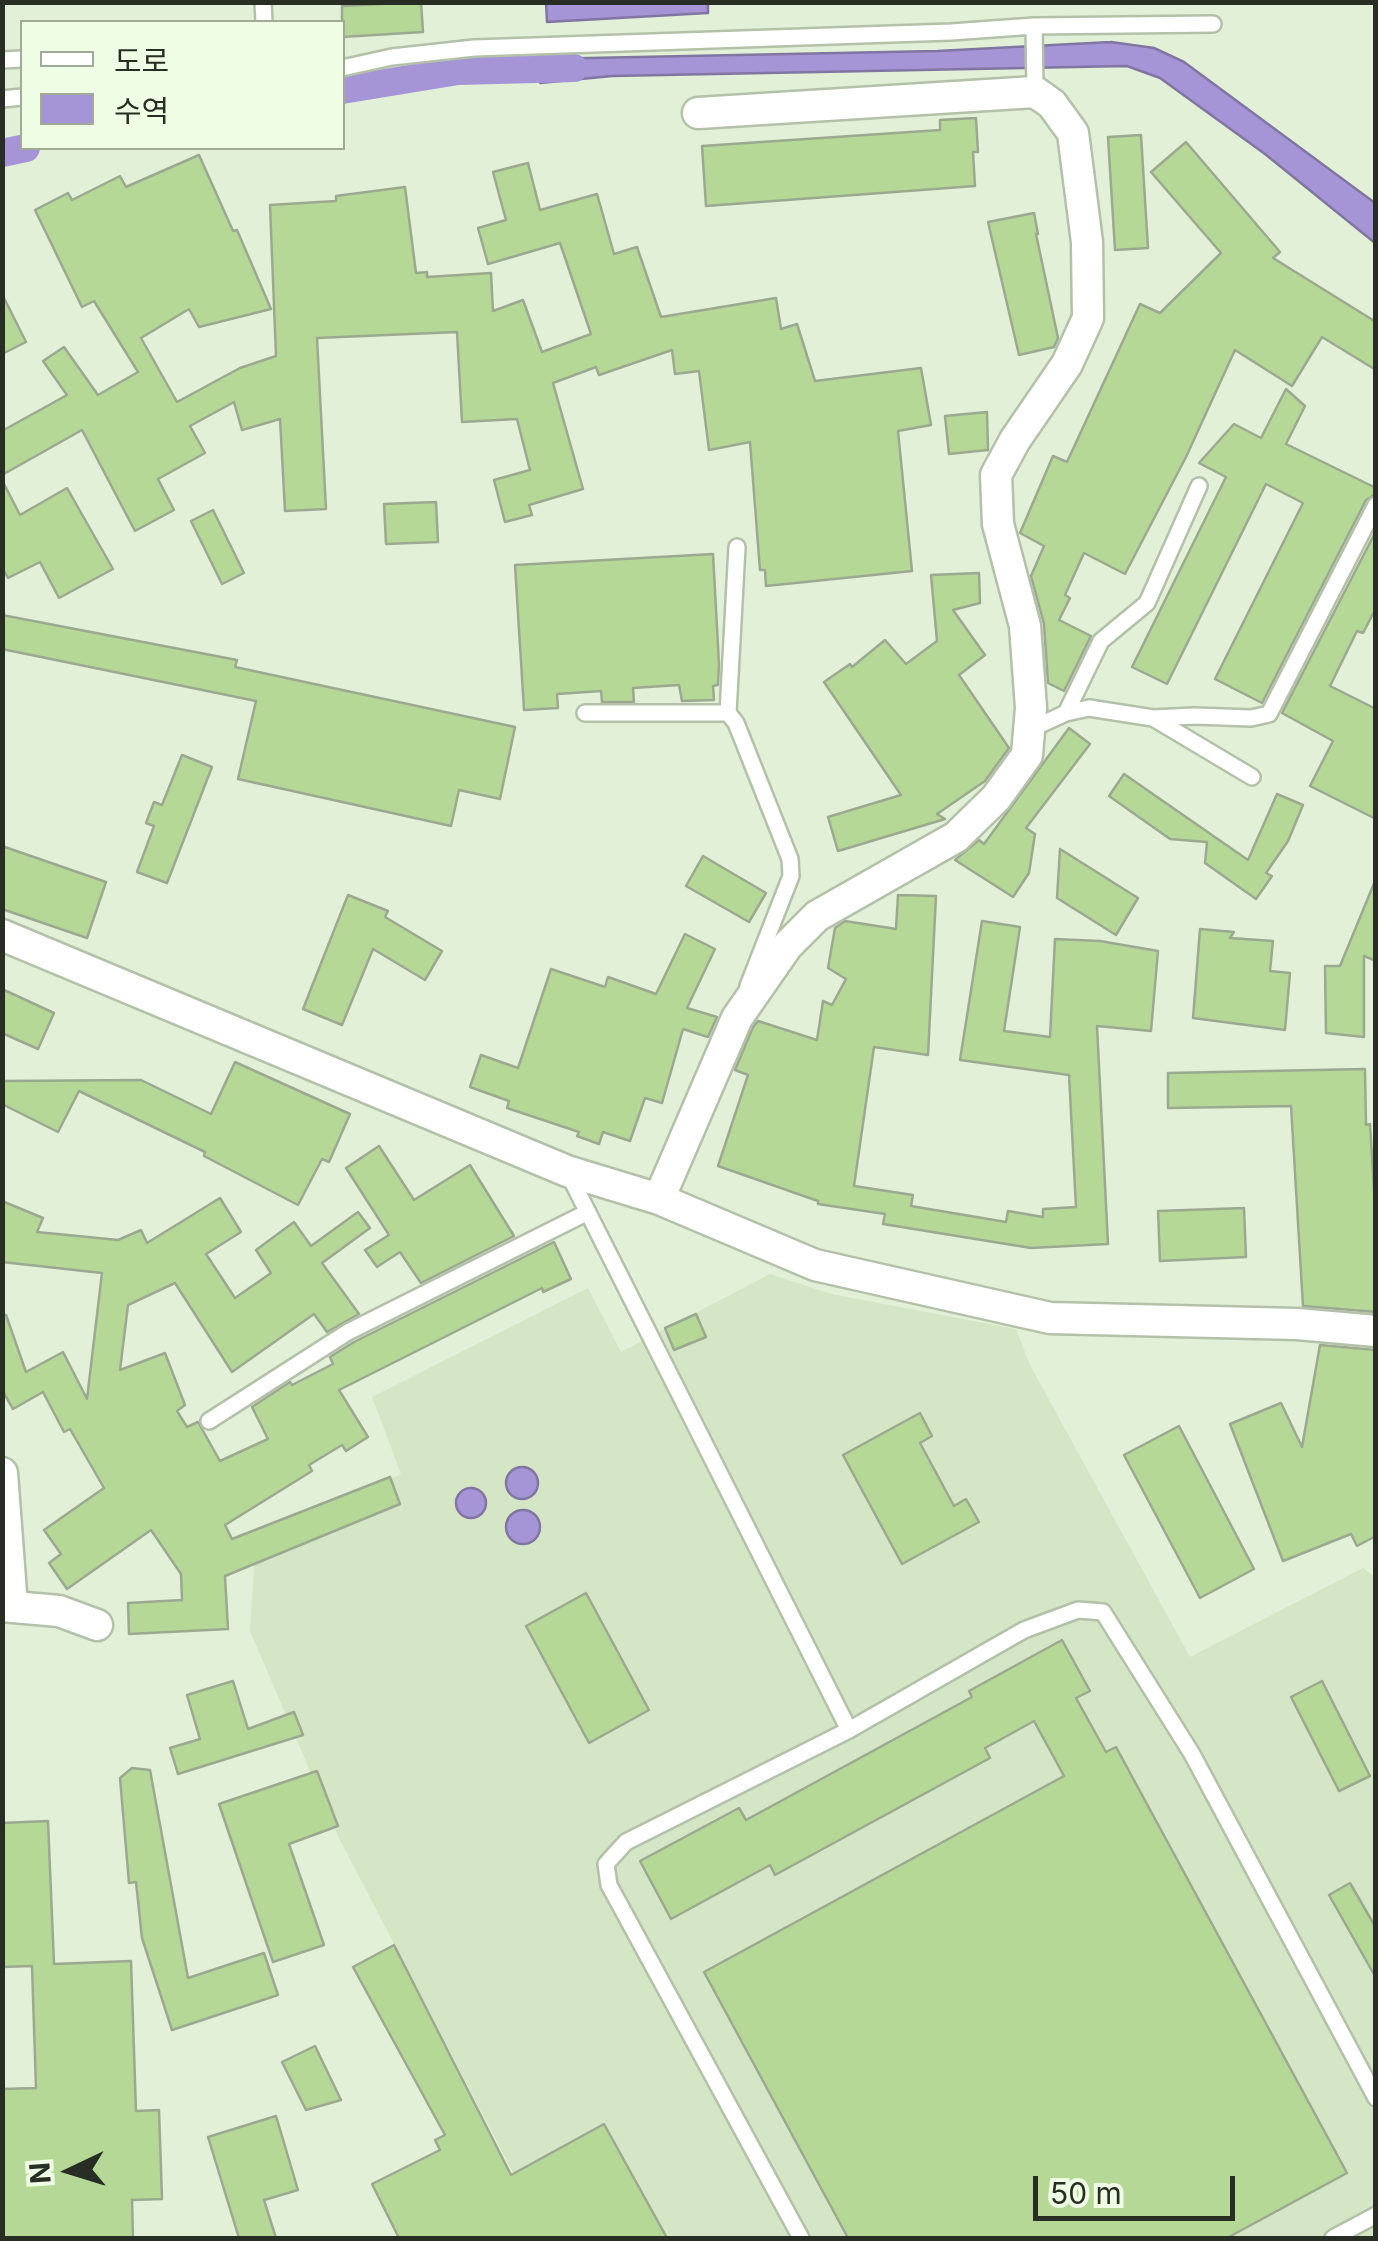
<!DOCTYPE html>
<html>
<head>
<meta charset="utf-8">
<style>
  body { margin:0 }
  #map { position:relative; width:1378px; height:2241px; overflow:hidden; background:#e1f0d6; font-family:Inter,"Noto Sans KR",sans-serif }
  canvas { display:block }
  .frame { position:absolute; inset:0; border:5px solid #292e24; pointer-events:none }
  .legend { position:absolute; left:20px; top:20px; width:325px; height:130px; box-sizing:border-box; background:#eefde3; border:2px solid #9faa97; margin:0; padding:12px 18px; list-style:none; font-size:30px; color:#292e24 }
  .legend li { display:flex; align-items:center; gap:20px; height:50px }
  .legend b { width:50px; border:2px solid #9faa97 }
  .north { position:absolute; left:20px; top:2121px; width:100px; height:100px; -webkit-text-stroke:8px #eefde3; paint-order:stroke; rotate:266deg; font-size:28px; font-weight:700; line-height:40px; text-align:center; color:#292e24 }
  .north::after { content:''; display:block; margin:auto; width:35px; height:45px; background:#292e24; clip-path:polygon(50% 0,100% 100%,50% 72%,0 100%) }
  .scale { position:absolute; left:1033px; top:2176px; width:202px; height:45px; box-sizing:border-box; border:5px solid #292e24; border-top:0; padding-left:12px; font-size:30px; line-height:35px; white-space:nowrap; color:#292e24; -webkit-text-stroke:8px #eefde3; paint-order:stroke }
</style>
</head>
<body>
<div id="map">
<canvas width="1378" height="2241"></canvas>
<div class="frame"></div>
<ul class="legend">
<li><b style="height:12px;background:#fff"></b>도로</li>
<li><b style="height:28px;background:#a595d7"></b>수역</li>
</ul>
<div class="north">N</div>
<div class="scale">50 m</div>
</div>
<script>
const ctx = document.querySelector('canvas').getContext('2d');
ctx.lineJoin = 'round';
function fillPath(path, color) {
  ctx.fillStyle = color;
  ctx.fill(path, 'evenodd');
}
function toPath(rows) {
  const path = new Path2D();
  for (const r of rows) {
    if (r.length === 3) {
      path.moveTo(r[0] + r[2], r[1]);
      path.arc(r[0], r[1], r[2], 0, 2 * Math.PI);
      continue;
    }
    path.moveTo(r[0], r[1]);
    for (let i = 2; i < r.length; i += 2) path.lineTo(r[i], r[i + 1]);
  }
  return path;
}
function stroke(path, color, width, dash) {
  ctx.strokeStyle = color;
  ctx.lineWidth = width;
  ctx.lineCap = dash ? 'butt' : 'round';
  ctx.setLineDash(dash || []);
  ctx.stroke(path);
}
fillPath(toPath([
  [770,1274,831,1294,1016,1329,1030,1365,1190,1657,1363,1568,1375,1577,1375,2238,547,2238,339,1838,250,1631,254,1569,247,1542,401,1474,372,1397,588,1288,621,1352]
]), '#d4e6c5');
const water = toPath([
  [640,2,708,3,708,13,547,22,546,3,640,2],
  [1111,42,1154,48,1184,62,1375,203,1375,243,1265,154,1160,78,1127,66,612,76,540,83,538,59,937,51,1111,42],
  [522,1483,16],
  [471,1503,15],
  [523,1527,17]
]);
fillPath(water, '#a595d7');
stroke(water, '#8076a1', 2.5);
stroke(toPath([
  [342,90,458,71,574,68],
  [2,153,26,148]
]), '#a595d7', 28);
const building = toPath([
  [421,2,423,32,342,37,342,6,421,2],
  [976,118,978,152,973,152,975,186,706,206,702,146,940,130,940,120,976,118],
  [1141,135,1148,248,1115,250,1108,137,1141,135],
  [1186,142,1280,252,1273,258,1376,322,1376,370,1322,337,1292,386,1235,350,1186,457,1125,574,1084,553,1065,595,1070,598,1059,620,1091,636,1064,691,1048,683,1044,624,1031,576,1044,546,1020,533,1053,456,1067,462,1140,304,1160,313,1221,253,1151,172,1186,142],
  [199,155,233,231,237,230,271,309,199,327,189,309,141,338,177,402,240,368,276,356,270,205,336,201,336,196,405,187,416,273,427,272,427,277,491,273,493,311,523,300,542,352,591,334,560,243,488,264,478,228,506,220,493,172,528,163,540,210,597,194,614,254,637,247,661,317,776,298,781,329,797,324,815,381,921,368,931,425,898,431,912,571,766,586,765,570,760,570,750,442,709,450,699,371,675,374,672,350,599,375,596,367,553,383,583,489,529,505,532,515,505,522,494,480,530,470,517,419,462,422,457,332,317,338,326,509,285,511,280,419,242,430,234,402,190,426,205,453,158,479,174,510,135,531,82,430,2,475,2,431,67,395,43,361,64,347,98,395,138,372,94,301,82,307,35,210,68,193,72,200,120,176,126,187,199,155],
  [1034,213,1038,234,1036,234,1058,338,1054,347,1019,355,988,222,1034,213],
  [2,294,26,342,2,354,2,294],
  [1286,389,1305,406,1286,444,1376,488,1376,494,1366,500,1262,703,1215,679,1303,503,1266,484,1167,684,1132,667,1226,477,1199,463,1234,424,1261,438,1286,389],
  [987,412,988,450,949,454,945,416,987,412],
  [2,480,20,515,67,488,113,569,59,598,40,562,8,578,2,567,2,480],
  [436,502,438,542,386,544,384,504,436,502],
  [213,510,244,573,222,584,191,521,213,510],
  [1376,531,1376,608,1363,633,1357,631,1330,686,1376,709,1376,819,1310,786,1333,741,1282,713,1376,531],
  [713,554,719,664,718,685,713,686,714,700,682,701,679,685,633,688,634,702,602,702,601,691,557,694,558,708,524,710,515,565,713,554],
  [979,573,980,603,953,610,985,655,959,675,1009,748,985,781,937,814,945,819,838,851,828,817,901,795,824,682,850,664,852,667,885,640,906,664,937,641,931,575,979,573],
  [2,615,237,660,235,667,515,727,500,799,459,790,451,826,238,779,256,701,2,649,2,615],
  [1069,728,1090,744,1026,828,1035,834,1029,873,1013,897,955,860,979,840,984,844,1069,728],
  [182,755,212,767,167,883,137,872,154,826,146,823,154,802,162,805,182,755],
  [1124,774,1248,860,1277,794,1303,805,1288,841,1266,873,1272,876,1256,899,1205,863,1207,842,1170,839,1109,796,1124,774],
  [2,846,106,882,87,938,2,909,2,846],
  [1060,849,1138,898,1116,935,1057,898,1060,849],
  [703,856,766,893,749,922,686,886,703,856],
  [1375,881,1376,961,1364,956,1364,1037,1326,1033,1325,966,1340,966,1375,881],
  [348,895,388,911,385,917,442,951,425,980,373,949,342,1025,303,1009,348,895],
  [898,895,936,896,928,1055,874,1047,854,1186,913,1195,911,1206,1006,1222,1008,1211,1043,1217,1043,1209,1076,1207,1069,1075,960,1060,982,921,1020,927,1004,1031,1050,1037,1055,939,1100,941,1158,951,1151,1031,1097,1026,1108,1244,1031,1248,883,1224,885,1214,818,1204,818,1201,718,1166,748,1075,735,1070,753,1027,758,1021,817,1040,823,1001,832,1005,846,979,828,968,835,928,845,921,896,929,898,895],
  [1200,929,1234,932,1230,938,1273,941,1270,971,1290,973,1285,1030,1193,1018,1200,929],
  [685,934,715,949,687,1008,717,1017,708,1037,683,1029,662,1103,645,1098,630,1141,603,1132,599,1144,577,1136,579,1132,507,1108,509,1101,470,1087,481,1055,518,1068,551,969,605,987,608,977,656,994,685,934],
  [2,989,54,1013,38,1049,2,1033,2,989],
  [235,1062,350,1114,329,1162,322,1159,298,1205,204,1156,205,1152,79,1091,58,1132,2,1104,2,1081,141,1080,211,1114,235,1062],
  [1365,1069,1366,1125,1370,1124,1376,1223,1376,1312,1303,1306,1291,1106,1168,1108,1168,1073,1365,1069],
  [379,1146,414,1200,470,1165,514,1236,421,1283,400,1252,377,1267,365,1250,389,1235,346,1168,379,1146],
  [220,1198,241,1232,206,1254,235,1298,271,1273,256,1250,294,1222,311,1246,358,1212,370,1228,322,1263,359,1314,327,1332,314,1314,232,1372,175,1283,128,1305,120,1370,165,1353,185,1405,177,1411,187,1427,198,1422,220,1461,268,1439,252,1407,290,1382,292,1385,333,1364,330,1357,354,1342,554,1242,571,1279,543,1292,542,1288,339,1390,368,1437,346,1451,342,1445,309,1465,312,1471,225,1525,232,1539,390,1477,400,1504,225,1576,228,1629,129,1634,128,1603,182,1600,181,1574,151,1530,67,1589,49,1563,61,1554,44,1530,104,1488,70,1429,64,1432,43,1392,13,1409,2,1390,2,1315,6,1315,26,1372,63,1352,87,1399,102,1273,2,1262,2,1201,43,1218,37,1232,118,1240,141,1230,147,1243,220,1198],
  [1244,1208,1246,1257,1160,1261,1158,1211,1244,1208],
  [696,1314,706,1337,674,1350,665,1328,696,1314],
  [1320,1345,1376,1350,1376,1536,1357,1546,1351,1534,1283,1561,1230,1424,1281,1403,1302,1447,1320,1345],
  [920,1413,932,1436,920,1443,954,1506,966,1499,979,1522,902,1564,843,1455,920,1413],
  [1179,1426,1254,1569,1200,1598,1124,1455,1179,1426],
  [586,1593,649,1710,589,1743,526,1626,586,1593],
  [1062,1640,1090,1691,1076,1698,1106,1752,1116,1747,1347,2173,1227,2238,848,2238,704,1972,1064,1776,1034,1721,985,1748,990,1758,775,1875,770,1865,671,1919,640,1861,739,1808,746,1820,972,1697,969,1691,1062,1640],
  [233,1681,248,1729,294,1712,303,1735,178,1774,170,1748,200,1739,187,1695,233,1681],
  [1322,1681,1370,1776,1339,1791,1291,1697,1322,1681],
  [132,1768,150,1770,188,1978,264,1953,278,1995,172,2030,142,1938,136,1882,129,1883,120,1778,132,1768],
  [317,1771,338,1826,289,1844,324,1945,273,1962,219,1804,317,1771],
  [48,1821,54,1964,131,1961,136,2111,159,2110,162,2199,132,2200,133,2238,2,2238,2,2089,36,2088,32,1966,2,1967,2,1823,48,1821],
  [1350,1883,1376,1928,1376,1978,1329,1895,1350,1883],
  [394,1945,511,2175,604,2124,667,2238,399,2238,372,2184,440,2150,435,2140,445,2135,353,1967,394,1945],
  [315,2046,341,2100,306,2110,282,2062,315,2046],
  [276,2116,298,2190,264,2200,276,2238,239,2238,208,2137,276,2116]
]);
fillPath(building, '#b5d897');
stroke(building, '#9ca991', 2.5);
const service = toPath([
  [263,2,264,22],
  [1034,26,1035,92],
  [2,60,22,59],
  [342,68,392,57,474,48,951,32,1034,26,1213,24],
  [2,99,22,97],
  [585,713,728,713,736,723,790,859,791,876,748,986],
  [728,713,737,547],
  [1066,713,1101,641,1147,603,1199,486],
  [1153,718,1194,716,1251,718,1269,714,1376,505],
  [1029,730,1066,713,1089,708,1153,718,1252,777],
  [567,1171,849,1730],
  [209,1421,348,1332,588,1212],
  [801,2238,609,1885,606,1864,626,1842,849,1730,1024,1630,1078,1610,1103,1612,1192,1754,1376,2098],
  [1333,2238,1376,2215]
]);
const minor = toPath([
  [2,935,567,1171,659,1199,815,1265,1050,1318,1297,1324,1376,1331],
  [659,1199,737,1018,787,946,817,916,956,837,996,798,1027,755,1031,708,1025,626,998,524,996,475,1015,440,1067,364,1088,318,1087,242,1073,133,1052,104,1035,92,698,113],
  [2,1473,12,1606],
  [2,1606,59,1611,97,1625]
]);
stroke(service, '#b3c1a8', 20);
stroke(minor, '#b3c1a8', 35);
stroke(service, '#fff', 15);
stroke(minor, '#fff', 30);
</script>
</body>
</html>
